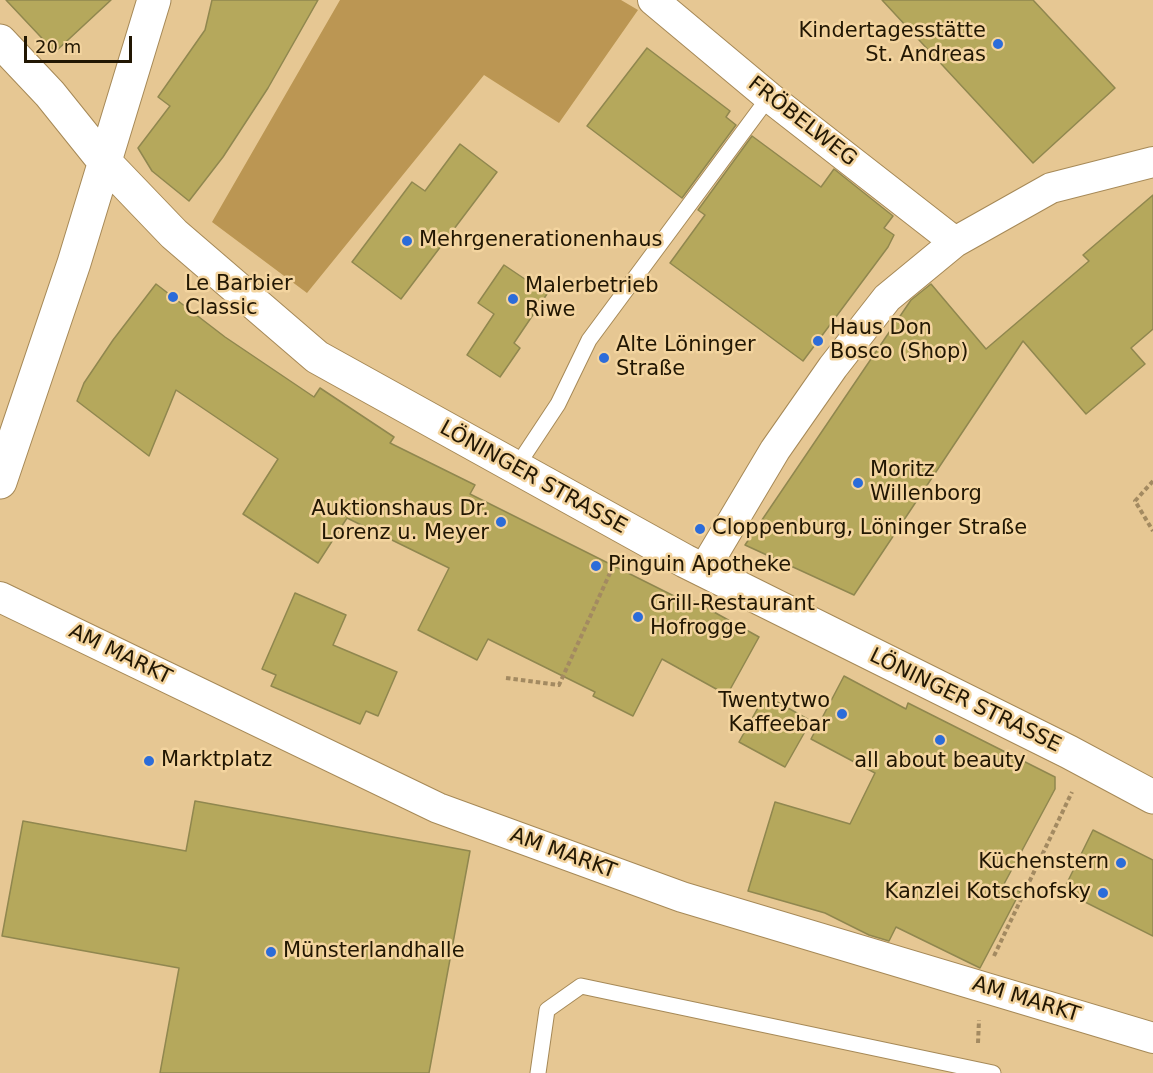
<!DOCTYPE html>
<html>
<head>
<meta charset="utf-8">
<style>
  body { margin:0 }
  #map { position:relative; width:1153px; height:1073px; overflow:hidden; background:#e6c793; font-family:"DejaVu Sans",sans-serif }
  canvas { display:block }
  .scale { position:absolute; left:24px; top:36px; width:108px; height:27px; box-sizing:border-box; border:3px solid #221703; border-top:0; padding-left:8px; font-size:18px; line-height:21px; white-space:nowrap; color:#221703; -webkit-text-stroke:4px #f3d49f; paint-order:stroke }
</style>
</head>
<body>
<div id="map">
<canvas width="1153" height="1073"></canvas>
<div class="scale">20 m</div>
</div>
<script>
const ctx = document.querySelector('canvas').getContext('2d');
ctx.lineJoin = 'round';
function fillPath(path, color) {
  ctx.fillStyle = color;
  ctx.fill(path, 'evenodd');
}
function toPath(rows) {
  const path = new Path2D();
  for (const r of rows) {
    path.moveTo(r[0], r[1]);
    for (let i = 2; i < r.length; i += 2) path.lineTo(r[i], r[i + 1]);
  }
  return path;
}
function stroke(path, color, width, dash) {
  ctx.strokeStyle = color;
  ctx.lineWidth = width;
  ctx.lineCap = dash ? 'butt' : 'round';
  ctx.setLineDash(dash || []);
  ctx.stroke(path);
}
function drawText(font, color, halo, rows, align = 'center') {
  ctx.font = font + ' "DejaVu Sans",sans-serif';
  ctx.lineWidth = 5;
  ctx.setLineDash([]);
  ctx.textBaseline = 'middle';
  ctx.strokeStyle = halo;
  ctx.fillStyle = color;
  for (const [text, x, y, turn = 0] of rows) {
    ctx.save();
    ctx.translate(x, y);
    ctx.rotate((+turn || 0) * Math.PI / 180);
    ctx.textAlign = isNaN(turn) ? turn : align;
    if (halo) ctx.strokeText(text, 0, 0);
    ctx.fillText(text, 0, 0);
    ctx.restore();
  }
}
fillPath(toPath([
  [340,0,621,0,638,10,559,123,484,75,307,293,212,222]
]), '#bb9653');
const building = toPath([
  [6,0,111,0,55,52,6,0],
  [212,0,318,0,268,88,223,157,189,201,152,171,138,148,170,106,158,97,205,30,212,0],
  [882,0,1033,0,1115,88,1033,163,882,0],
  [647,48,730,111,726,117,736,125,682,198,587,126,647,48],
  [752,136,821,187,834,169,893,216,884,228,894,235,888,247,803,361,670,263,705,215,698,210,752,136],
  [460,144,497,172,401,299,352,262,412,182,425,191,460,144],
  [1153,195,1153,329,1131,348,1145,364,1086,414,1023,341,854,595,745,545,911,300,931,284,986,349,1089,261,1083,255,1153,195],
  [504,265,547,294,514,343,520,348,500,377,467,355,494,314,478,303,504,265],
  [156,284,225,337,314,397,320,388,394,437,390,443,475,485,470,494,692,605,694,601,759,637,727,695,662,659,633,716,593,696,595,692,488,639,477,660,418,630,449,568,347,518,318,563,243,514,278,459,176,390,149,456,77,401,84,383,113,340,156,284],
  [295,593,346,615,333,645,397,672,378,716,366,711,360,724,271,686,276,675,262,669,295,593],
  [844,676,906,709,908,703,1055,777,1055,789,1004,884,1020,892,980,968,896,927,889,941,869,935,825,913,748,891,775,802,850,824,875,773,811,739,844,676],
  [765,695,811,721,785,767,739,742,765,695],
  [195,801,470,851,429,1073,160,1073,179,968,2,936,23,821,186,851,195,801],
  [1093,830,1153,860,1153,936,1063,891,1093,830]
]);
fillPath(building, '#b5a85c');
stroke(building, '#90874f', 1.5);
const lane = toPath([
  [515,469,558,404,589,340,769,97],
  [538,1073,547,1010,581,986,993,1073]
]);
const street = toPath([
  [653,0,769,97,955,242],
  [703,571,775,450,833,367,887,298,955,242,1051,188,1153,162],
  [0,597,438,808,682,897,1153,1038]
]);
const secondary = toPath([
  [0,41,50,94,103,160,174,234,317,357,685,561,1069,752,1153,797],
  [0,482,74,263,154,0]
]);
stroke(lane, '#a68957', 17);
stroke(street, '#a68957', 32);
stroke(secondary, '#a68957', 35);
stroke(toPath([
  [1153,481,1135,501,1153,531],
  [506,678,559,685,615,562],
  [994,956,1072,792],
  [978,1043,979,1020]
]), '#a38a61', 4, [4.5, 3]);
stroke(lane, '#fff', 15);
stroke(street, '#fff', 30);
stroke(secondary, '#fff', 33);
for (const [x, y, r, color] of [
  [998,44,6,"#2c6cd9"],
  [407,241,6,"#2c6cd9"],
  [173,297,6,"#2c6cd9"],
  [513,299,6,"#2c6cd9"],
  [818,341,6,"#2c6cd9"],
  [604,358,6,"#2c6cd9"],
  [858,483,6,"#2c6cd9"],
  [501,522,6,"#2c6cd9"],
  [700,529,6,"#2c6cd9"],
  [596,566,6,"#2c6cd9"],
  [638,617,6,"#2c6cd9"],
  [842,714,6,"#2c6cd9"],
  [940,740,6,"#2c6cd9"],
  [149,761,6,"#2c6cd9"],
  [1121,863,6,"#2c6cd9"],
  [1103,893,6,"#2c6cd9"],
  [271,952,6,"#2c6cd9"]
]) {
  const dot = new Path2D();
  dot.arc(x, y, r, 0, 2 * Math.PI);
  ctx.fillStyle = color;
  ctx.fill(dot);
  stroke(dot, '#f3d49f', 2);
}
drawText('21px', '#221703', '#f3d49f', [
  ["Kindertagesstätte",986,32,"right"],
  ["St. Andreas",986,56,"right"],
  ["Mehrgenerationenhaus",419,241],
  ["Le Barbier",185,285],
  ["Classic",185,309],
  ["Malerbetrieb",525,287],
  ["Riwe",525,311],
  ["Haus Don",830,329],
  ["Bosco (Shop)",830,353],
  ["Alte Löninger",616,346],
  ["Straße",616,370],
  ["Moritz",870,471],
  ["Willenborg",870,495],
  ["Auktionshaus Dr.",489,510,"right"],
  ["Lorenz u. Meyer",489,534,"right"],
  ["Cloppenburg, Löninger Straße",712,529],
  ["Pinguin Apotheke",608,566],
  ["Grill-Restaurant",650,605],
  ["Hofrogge",650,629],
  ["Twentytwo",830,702,"right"],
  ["Kaffeebar",830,726,"right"],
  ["Marktplatz",161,761],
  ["all about beauty",940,762,"center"],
  ["Küchenstern",1109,863,"right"],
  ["Kanzlei Kotschofsky",1091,893,"right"],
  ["Münsterlandhalle",283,952]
], 'left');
drawText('21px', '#221703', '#f3d49f', [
  ["FRÖBELWEG",802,122,38],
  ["LÖNINGER STRASSE",533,478,29],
  ["AM MARKT",120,655,26],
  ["LÖNINGER STRASSE",965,701,26],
  ["AM MARKT",563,854,20],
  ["AM MARKT",1026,1000,17]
]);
</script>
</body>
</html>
